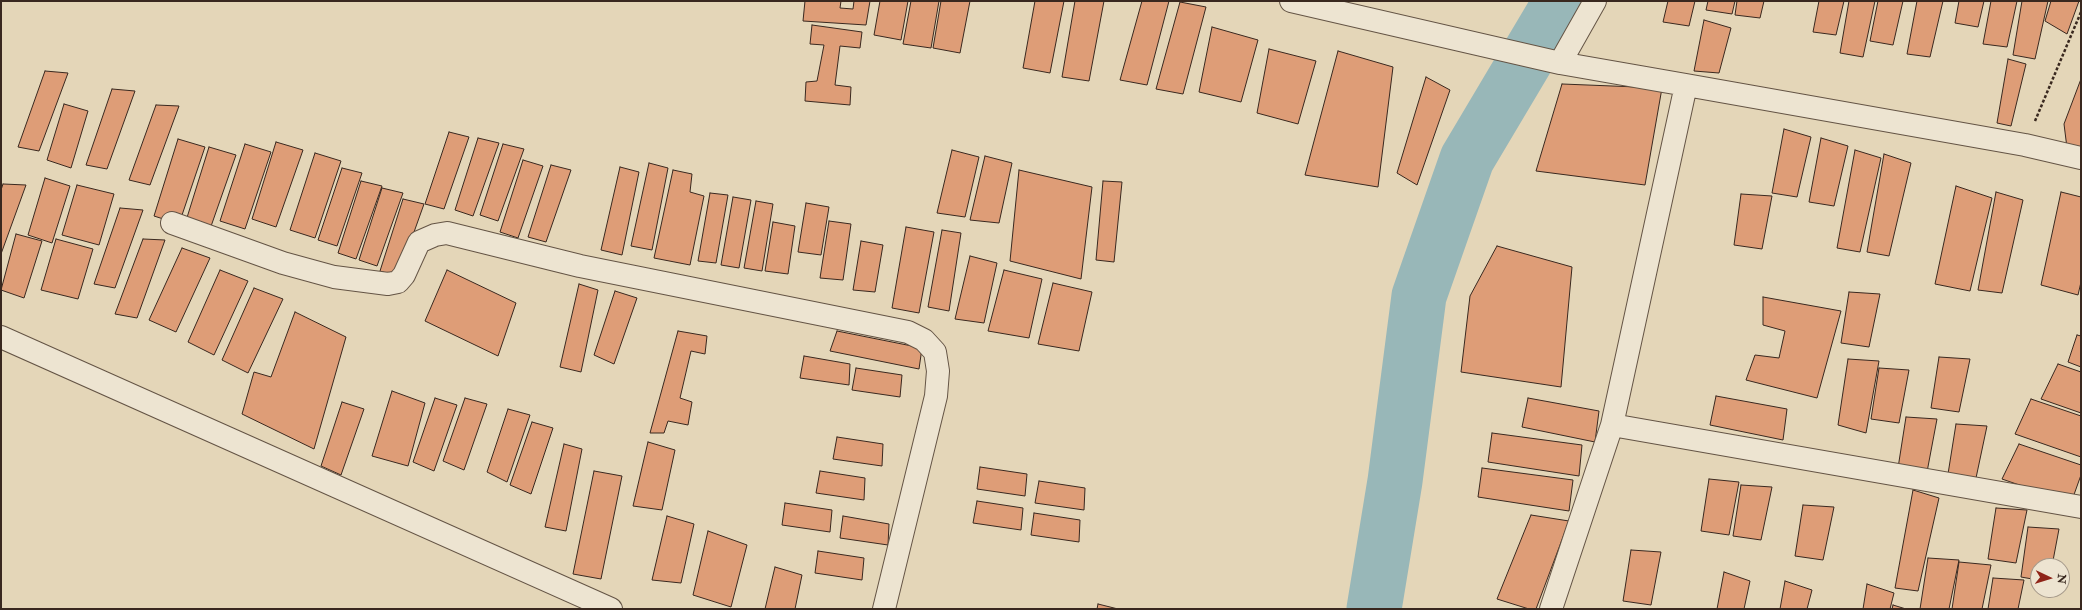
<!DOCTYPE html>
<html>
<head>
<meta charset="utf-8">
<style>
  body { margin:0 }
  #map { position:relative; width:2082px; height:610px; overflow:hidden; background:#e4d6b8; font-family:"IM FELL Double Pica",serif }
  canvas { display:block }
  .frame { position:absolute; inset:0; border:2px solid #39281f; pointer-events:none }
  .north { position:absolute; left:2030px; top:558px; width:40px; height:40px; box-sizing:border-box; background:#ede4d1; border:1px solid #a5998a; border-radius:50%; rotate:94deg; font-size:11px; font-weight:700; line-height:16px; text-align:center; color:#39281f }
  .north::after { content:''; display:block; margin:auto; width:14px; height:18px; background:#8f2418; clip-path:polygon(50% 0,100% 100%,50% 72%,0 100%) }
</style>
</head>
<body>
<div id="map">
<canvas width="2082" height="610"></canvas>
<div class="frame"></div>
<div class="north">N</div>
</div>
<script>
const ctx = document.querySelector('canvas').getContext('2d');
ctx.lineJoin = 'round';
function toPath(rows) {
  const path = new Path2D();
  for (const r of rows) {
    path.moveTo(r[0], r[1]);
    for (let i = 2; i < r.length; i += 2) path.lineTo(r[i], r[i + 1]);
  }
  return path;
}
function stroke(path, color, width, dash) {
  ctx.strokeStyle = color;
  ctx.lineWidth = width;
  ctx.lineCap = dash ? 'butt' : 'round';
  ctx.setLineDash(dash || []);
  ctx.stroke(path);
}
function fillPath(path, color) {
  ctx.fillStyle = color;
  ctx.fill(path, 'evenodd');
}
stroke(toPath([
  [1374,609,1395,481,1419,296,1467,159,1561,1]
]), '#98b7b8', 55);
const building = toPath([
  [805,1,841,1,840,8,853,9,854,1,870,1,866,25,803,21,805,1],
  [880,1,908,1,901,40,874,35,880,1],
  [911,1,939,1,931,48,903,44,911,1],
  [941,1,970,1,960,53,933,48,941,1],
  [1035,1,1064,1,1050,73,1023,68,1035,1],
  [1075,1,1104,1,1089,81,1062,77,1075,1],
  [1142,1,1169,1,1147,85,1120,80,1142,1],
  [1668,1,1695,1,1689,26,1663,22,1668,1],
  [1708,1,1735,1,1732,14,1706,10,1708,1],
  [1737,1,1764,1,1760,18,1735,15,1737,1],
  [1819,1,1844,1,1836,35,1813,32,1819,1],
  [1849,1,1875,1,1863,57,1840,53,1849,1],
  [1878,1,1903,1,1893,45,1870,41,1878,1],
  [1917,1,1943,1,1930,57,1907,54,1917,1],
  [1959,1,1984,1,1978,27,1955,23,1959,1],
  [1991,1,2017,1,2007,47,1983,44,1991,1],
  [2022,1,2048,1,2035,59,2013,55,2022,1],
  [2051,1,2079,1,2067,34,2045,21,2051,1],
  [1180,2,1206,7,1183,94,1156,89,1180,2],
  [1704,20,1731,28,1719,73,1694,71,1704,20],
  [812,25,862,32,860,48,840,46,835,85,851,87,850,105,805,101,806,82,817,81,824,45,810,44,812,25],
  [1212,27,1258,40,1241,102,1199,92,1212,27],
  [1269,49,1316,61,1298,124,1257,113,1269,49],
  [1338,51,1393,67,1378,187,1305,175,1338,51],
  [2008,59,2026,64,2011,126,1997,123,2008,59],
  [45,71,68,73,39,151,18,147,45,71],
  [1426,77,1450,90,1417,185,1397,173,1426,77],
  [2081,79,2081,152,2067,148,2064,124,2081,79],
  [1562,84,1662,88,1645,185,1536,171,1562,84],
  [112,89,135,91,107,169,86,165,112,89],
  [64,104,88,111,71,168,47,160,64,104],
  [156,105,179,106,150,185,129,180,156,105],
  [1784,129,1811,137,1797,197,1772,193,1784,129],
  [449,132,469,137,444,209,425,204,449,132],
  [478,138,499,143,473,216,455,210,478,138],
  [1821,138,1848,146,1834,206,1809,202,1821,138],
  [178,139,205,147,179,224,154,216,178,139],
  [276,142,303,150,276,227,252,219,276,142],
  [245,144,271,152,245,229,220,221,245,144],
  [503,144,524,149,498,221,480,215,503,144],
  [209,147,236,155,209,232,185,224,209,147],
  [952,150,979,157,965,217,937,213,952,150],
  [1855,150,1881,158,1860,252,1837,248,1855,150],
  [315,153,341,161,315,238,290,230,315,153],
  [1884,154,1911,163,1889,256,1867,252,1884,154],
  [985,156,1012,163,999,223,970,220,985,156],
  [523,160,543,166,518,238,500,232,523,160],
  [649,163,668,168,652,250,631,246,649,163],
  [551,165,571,170,546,242,528,237,551,165],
  [620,167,639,172,622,255,601,250,620,167],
  [342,168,362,173,337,246,318,240,342,168],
  [673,170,692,174,690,192,704,196,690,265,654,258,673,170],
  [1019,170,1092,187,1081,279,1010,261,1019,170],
  [45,178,70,186,52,243,28,235,45,178],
  [361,181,382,186,356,259,338,253,361,181],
  [1103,181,1122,182,1114,262,1096,260,1103,181],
  [3,184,26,185,1,254,1,190,3,184],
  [77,185,114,194,99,245,62,235,77,185],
  [1956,186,1992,198,1970,291,1935,284,1956,186],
  [382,188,403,193,377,266,359,260,382,188],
  [1996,192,2023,200,2002,293,1978,290,1996,192],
  [2061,192,2081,197,2081,282,2078,295,2041,285,2061,192],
  [710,193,728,195,716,263,698,261,710,193],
  [1741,194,1772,196,1762,249,1734,245,1741,194],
  [733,197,751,200,739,268,721,265,733,197],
  [403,199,424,204,398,277,380,271,403,199],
  [756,201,773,204,762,271,744,268,756,201],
  [806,203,829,207,821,255,798,252,806,203],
  [120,208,143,210,115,288,94,284,120,208],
  [829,221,851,224,843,280,820,278,829,221],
  [773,222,795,226,788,274,765,271,773,222],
  [906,227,934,232,919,313,892,308,906,227],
  [942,230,961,233,949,311,928,307,942,230],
  [16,234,42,241,24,298,1,290,16,234],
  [56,239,93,249,78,299,41,290,56,239],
  [143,239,165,240,137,318,115,314,143,239],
  [861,241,883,245,875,292,853,290,861,241],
  [1497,246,1572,267,1561,387,1461,372,1470,296,1497,246],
  [182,248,210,258,176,332,149,320,182,248],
  [970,256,997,263,984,323,955,319,970,256],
  [220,270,248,281,214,355,188,342,220,270],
  [447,270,516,303,498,356,425,321,447,270],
  [1004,270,1042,279,1029,338,988,331,1004,270],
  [1053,283,1092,292,1079,351,1038,344,1053,283],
  [579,284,598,290,581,372,560,367,579,284],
  [254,288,283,299,248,373,222,360,254,288],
  [615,291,637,298,614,364,594,355,615,291],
  [1849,292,1880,294,1869,347,1841,343,1849,292],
  [1763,297,1841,311,1817,398,1746,380,1755,355,1779,358,1785,331,1763,325,1763,297],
  [295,312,346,337,314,449,242,414,254,372,271,377,295,312],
  [678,331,707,336,705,354,691,351,680,398,692,402,688,425,668,421,664,433,650,433,678,331],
  [837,331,922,348,919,369,830,351,837,331],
  [2077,335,2081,336,2081,367,2068,362,2077,335],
  [804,356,850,364,849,385,800,378,804,356],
  [1939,357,1970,359,1959,412,1931,408,1939,357],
  [1848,359,1879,361,1866,433,1838,425,1848,359],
  [2058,364,2081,372,2081,413,2041,399,2058,364],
  [856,368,902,375,900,397,852,390,856,368],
  [1879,368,1909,370,1899,423,1871,419,1879,368],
  [392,391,425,403,408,466,372,456,392,391],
  [1716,396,1787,409,1783,440,1710,425,1716,396],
  [435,398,457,405,434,471,413,462,435,398],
  [465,398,487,404,464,470,443,461,465,398],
  [1528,398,1599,411,1595,442,1522,427,1528,398],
  [2031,399,2081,416,2081,457,2015,434,2031,399],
  [342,402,364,409,341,475,321,466,342,402],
  [508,409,530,415,507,482,487,472,508,409],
  [1906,417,1937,419,1927,472,1898,468,1906,417],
  [532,422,553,428,531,494,510,485,532,422],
  [1956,424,1987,426,1976,478,1948,474,1956,424],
  [1492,433,1582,445,1579,476,1488,462,1492,433],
  [837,437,883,444,882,466,833,459,837,437],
  [648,442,675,450,662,510,633,506,648,442],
  [564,444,582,449,566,531,545,527,564,444],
  [2019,444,2081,465,2081,475,2071,503,2002,479,2019,444],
  [980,467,1027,474,1025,496,977,489,980,467],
  [1482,468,1573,480,1569,511,1478,497,1482,468],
  [594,471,622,476,601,579,573,574,594,471],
  [820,471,865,478,864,500,816,493,820,471],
  [1709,479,1739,482,1729,535,1701,531,1709,479],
  [1039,481,1085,488,1084,510,1035,503,1039,481],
  [1741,485,1772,487,1761,540,1733,536,1741,485],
  [1913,490,1939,498,1918,591,1895,588,1913,490],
  [977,501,1023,508,1021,530,973,523,977,501],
  [785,503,832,510,830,532,782,525,785,503],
  [1803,505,1834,507,1823,560,1795,556,1803,505],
  [1996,508,2027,510,2016,563,1988,559,1996,508],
  [1034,513,1080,520,1079,542,1031,535,1034,513],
  [1531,515,1569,521,1536,609,1529,609,1497,599,1531,515],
  [667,516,694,524,681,583,652,580,667,516],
  [843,516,889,524,888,545,840,538,843,516],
  [2028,527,2059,529,2052,566,2038,566,2038,580,2021,577,2028,527],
  [708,531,747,545,731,607,693,595,708,531],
  [1631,550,1661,552,1651,605,1623,601,1631,550],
  [818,551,864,558,862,580,815,573,818,551],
  [1928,558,1959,560,1949,609,1920,609,1928,558],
  [1959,562,1991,565,1982,609,1952,609,1959,562],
  [775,567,802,575,795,609,765,609,775,567],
  [1724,572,1750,581,1744,609,1717,609,1724,572],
  [1993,578,2024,580,2018,609,1988,609,1993,578],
  [1785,581,1812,590,1807,609,1780,609,1785,581],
  [1867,584,1894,593,1890,609,1863,609,1867,584],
  [1098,604,1118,609,1097,609,1098,604],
  [1893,605,1906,609,1892,609,1893,605]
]);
fillPath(building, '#de9d77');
stroke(building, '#39281f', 1);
const minor = toPath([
  [1291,1,1560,63],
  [1595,1,1560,63,1686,85],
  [172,223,283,263,334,277,388,284,398,282,404,275,419,242,435,235,447,233,580,266,908,332,924,340,935,352,938,371,936,396,884,609],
  [1,337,611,609],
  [1612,425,2081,507],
  [1551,609,1612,425,1686,85,2025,145,2081,158]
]);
stroke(minor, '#645445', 24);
stroke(toPath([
  [2035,121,2081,12]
]), '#39281f', 2.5, [3, 2]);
stroke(minor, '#ede4d1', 22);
</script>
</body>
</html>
